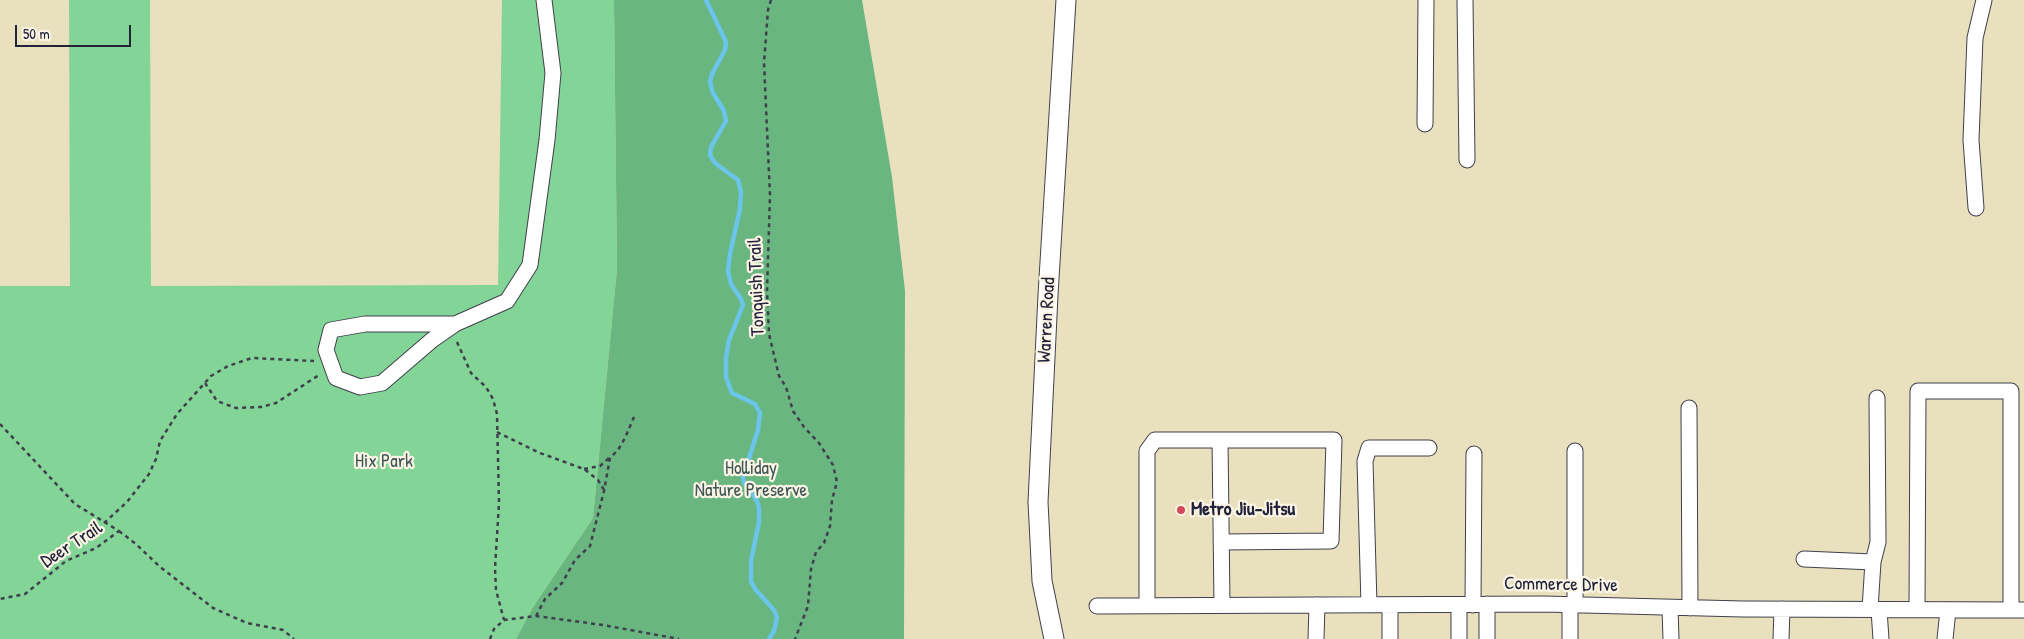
<!DOCTYPE html>
<html>
<head>
<meta charset="utf-8">
<style>
  body { margin:0 }
  #map { position:relative; width:2024px; height:639px; overflow:hidden; background:#e9e1bd; font-family:"Patrick Hand",sans-serif }
  canvas { display:block }
  .scale { position:absolute; left:15px; top:25px; width:116px; height:22px; box-sizing:border-box; border:2px solid #22223b; border-top:0; padding-left:6px; font-size:15px; line-height:18px; white-space:nowrap; color:#22223b; -webkit-text-stroke:4px #fcf5e5; paint-order:stroke }
</style>
</head>
<body>
<div id="map">
<canvas width="2024" height="639"></canvas>
<div class="scale">50 m</div>
</div>
<script>
const ctx = document.querySelector('canvas').getContext('2d');
ctx.lineJoin = 'round';
function fillPath(path, color) {
  ctx.fillStyle = color;
  ctx.fill(path, 'evenodd');
}
function toPath(rows) {
  const path = new Path2D();
  for (const r of rows) {
    path.moveTo(r[0], r[1]);
    for (let i = 2; i < r.length; i += 2) path.lineTo(r[i], r[i + 1]);
  }
  return path;
}
function stroke(path, color, width, dash) {
  ctx.strokeStyle = color;
  ctx.lineWidth = width;
  ctx.lineCap = dash ? 'butt' : 'round';
  ctx.setLineDash(dash || []);
  ctx.stroke(path);
}
function drawText(font, color, halo, rows, align = 'center') {
  ctx.font = font + ' "Patrick Hand",sans-serif';
  ctx.lineWidth = 4.5;
  ctx.setLineDash([]);
  ctx.textBaseline = 'middle';
  ctx.strokeStyle = halo;
  ctx.fillStyle = color;
  for (const [text, x, y, turn = 0] of rows) {
    ctx.save();
    ctx.translate(x, y);
    ctx.rotate((+turn || 0) * Math.PI / 180);
    ctx.textAlign = isNaN(turn) ? turn : align;
    if (halo) ctx.strokeText(text, 0, 0);
    ctx.fillText(text, 0, 0);
    ctx.restore();
  }
}
fillPath(toPath([
  [69,0,150,0,151,286,498,285,502,0,614,0,617,269,593,518,533,607,516,639,0,639,0,286,70,286]
]), '#82d597');
fillPath(toPath([
  [614,0,862,0,892,177,905,291,904,639,516,639,533,607,593,518,617,269]
]), '#69b680');
stroke(toPath([
  [706,0,726,42,725,50,712,74,710,82,713,93,724,111,726,121,711,147,710,155,715,163,738,180,741,192,740,209,730,254,728,271,731,284,741,299,743,305,729,340,726,358,726,377,732,393,755,404,760,413,758,430,743,477,744,483,757,501,759,508,759,522,751,561,751,581,755,589,774,610,777,618,774,631,769,639]
]), '#6bc4e9', 4.5);
const minor = toPath([
  [1465,0,1467,160],
  [1425,124,1426,0],
  [1976,208,1971,140,1975,38,1984,0],
  [455,324,365,324,331,330,326,350,336,378,360,387,382,383,432,340,455,324,507,301,530,265,547,140,553,73,544,0],
  [1689,408,1690,608],
  [1220,440,1222,605],
  [1804,559,1873,562],
  [1147,605,1147,451,1155,440,1334,440,1331,541,1221,542],
  [1369,605,1365,461,1369,448,1429,448],
  [1390,605,1390,639],
  [1459,605,1459,639],
  [1473,605,1474,454],
  [1575,605,1575,451],
  [1097,606,1544,604,1743,609,2024,610],
  [1670,608,1671,639],
  [1870,609,1873,562,1878,542,1877,398],
  [1917,609,1918,391,2011,391,2011,610],
  [1879,610,1881,639],
  [1316,639,1317,605],
  [1487,639,1487,604],
  [1570,639,1570,605],
  [1781,639,1782,609],
  [1945,639,1948,610]
]);
const major = toPath([
  [1054,639,1042,581,1038,502,1048,295,1066,0]
]);
stroke(minor, '#403f4e', 17);
stroke(major, '#403f4e', 21);
stroke(toPath([
  [771,0,768,10,764,63,770,195,767,291,769,334,779,376,786,387,793,411,804,427,819,443,833,465,837,482,832,500,830,526,824,543,816,552,811,569,808,606,795,639],
  [457,342,471,373,486,387,493,399,497,414,499,503,495,568,496,590,504,620],
  [205,383,217,401,236,408,261,407,276,403,319,375],
  [0,424,75,504,119,531,96,548,66,561,25,594,0,599],
  [497,432,540,453,584,469,598,480,604,490],
  [584,469,600,466,609,458],
  [104,523,127,502,149,474,156,459,160,441,177,414,211,376,228,366,252,358,314,361],
  [119,531,136,544,159,566,213,608,247,623,283,630,294,639],
  [536,616,545,599,562,583,575,560,590,546,604,491,610,458,618,450,625,438,634,417],
  [490,639,494,629,504,620,536,616,603,625,679,639]
]), '#403f4e', 2.5, [4, 4]);
stroke(minor, '#fff', 15);
stroke(major, '#fff', 19);
for (const [x, y, r, color] of [
  [1181,510,5,"#d1495b"]
]) {
  const dot = new Path2D();
  dot.arc(x, y, r, 0, 2 * Math.PI);
  ctx.fillStyle = color;
  ctx.fill(dot);
  stroke(dot, '#fcf5e5', 2);
}
drawText('19px', '#22223b', '#fcf5e5', [
  ["Tonquish Trail",757,287,-92],
  ["Warren Road",1047,320,-87],
  ["Deer Trail",72,545,-33],
  ["Commerce Drive",1561,585,1]
]);
drawText('19px', '#3f5857', '#fcf5e5', [
  ["Hix Park",384,462],
  ["Holliday",751,469],
  ["Nature Preserve",751,491]
]);
drawText('bold 19px', '#22223b', '#fcf5e5', [
  ["Metro Jiu-Jitsu",1191,510]
], 'left');
</script>
</body>
</html>
